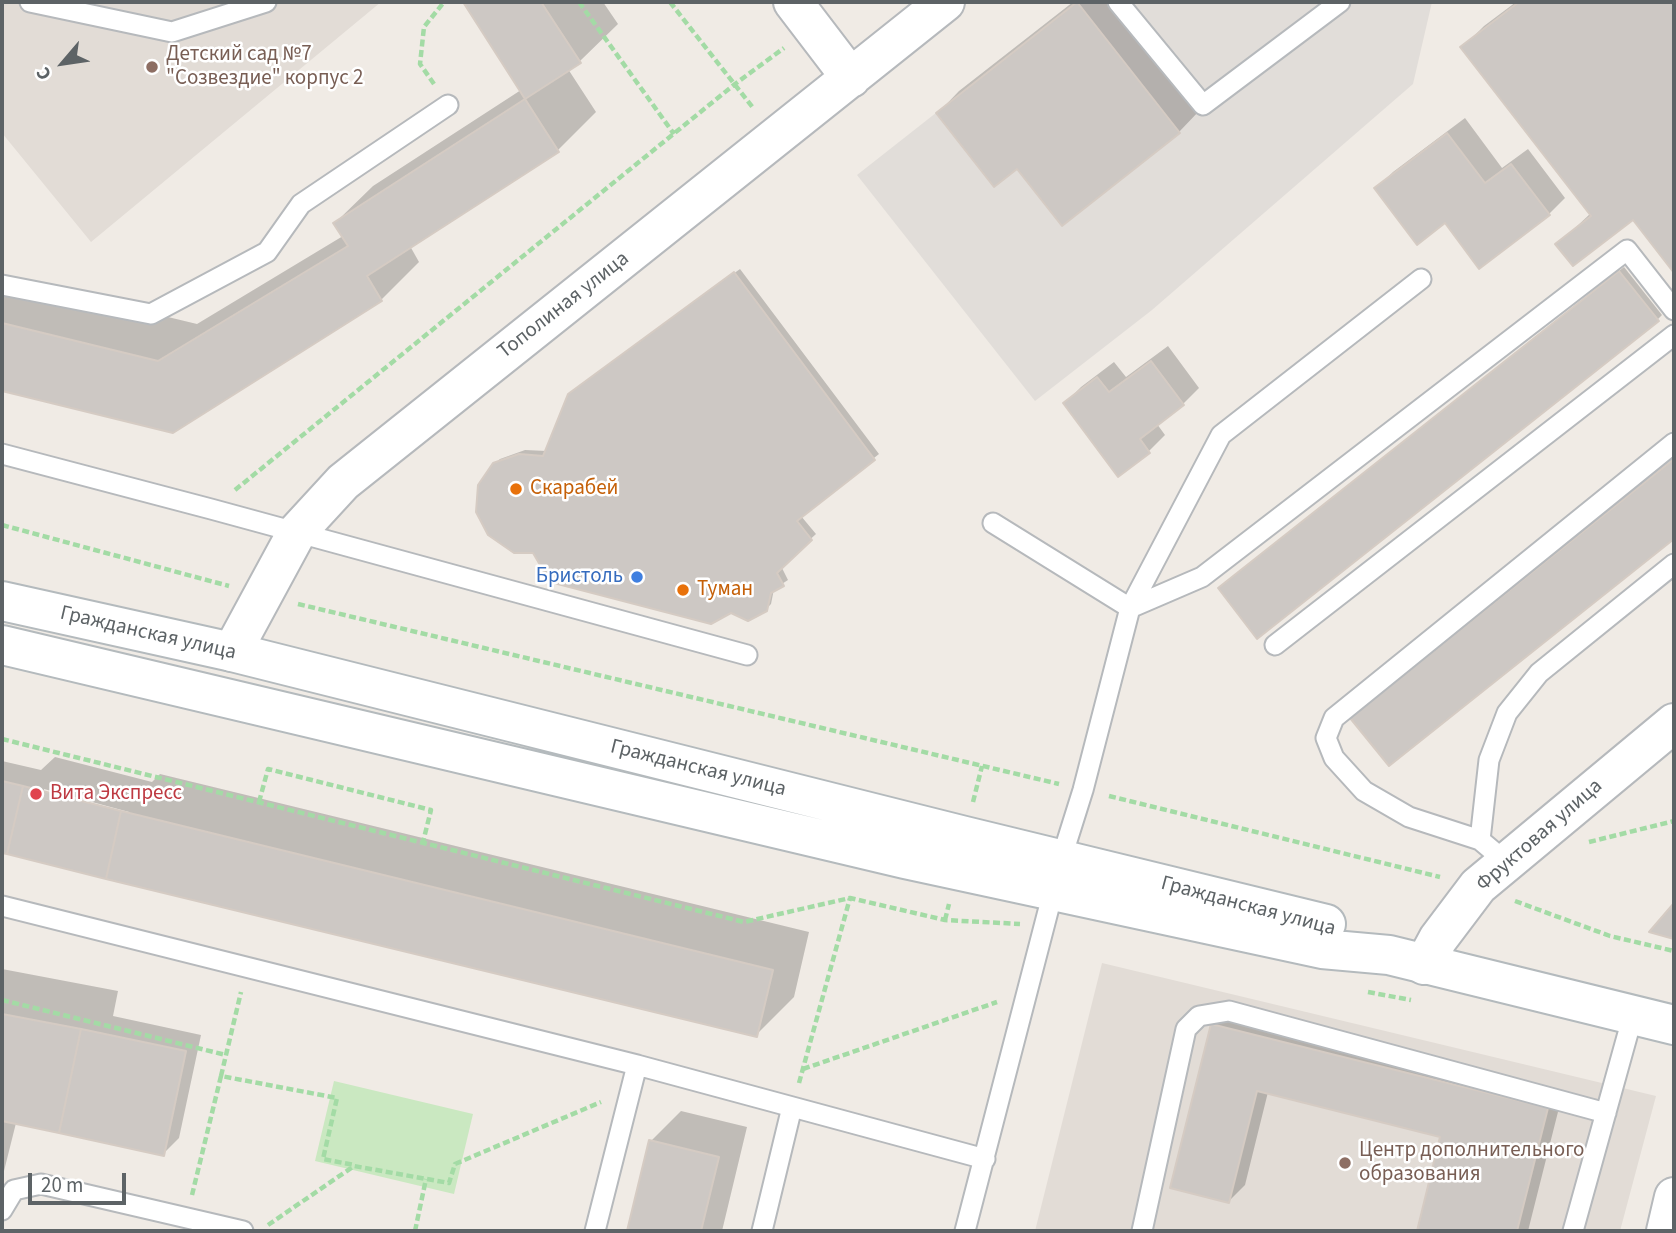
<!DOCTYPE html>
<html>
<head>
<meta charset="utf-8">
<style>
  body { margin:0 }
  #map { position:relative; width:1676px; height:1233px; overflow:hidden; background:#f0ebe5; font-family:"Source Sans 3",sans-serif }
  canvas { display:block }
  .frame { position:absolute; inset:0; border:4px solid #5d6366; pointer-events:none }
  .north { position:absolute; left:28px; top:28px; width:70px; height:70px; -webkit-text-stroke:5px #fff; paint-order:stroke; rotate:241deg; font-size:19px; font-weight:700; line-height:28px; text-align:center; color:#5d6366 }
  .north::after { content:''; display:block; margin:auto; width:24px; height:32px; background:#5d6366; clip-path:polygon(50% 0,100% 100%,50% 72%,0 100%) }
  .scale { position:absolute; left:28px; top:1173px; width:98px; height:32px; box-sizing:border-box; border:4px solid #5d6366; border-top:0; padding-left:9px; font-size:21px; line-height:24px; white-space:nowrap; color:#5d6366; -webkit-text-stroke:5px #fff; paint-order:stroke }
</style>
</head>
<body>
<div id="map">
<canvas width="1676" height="1233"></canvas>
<div class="frame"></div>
<div class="north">С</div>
<div class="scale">20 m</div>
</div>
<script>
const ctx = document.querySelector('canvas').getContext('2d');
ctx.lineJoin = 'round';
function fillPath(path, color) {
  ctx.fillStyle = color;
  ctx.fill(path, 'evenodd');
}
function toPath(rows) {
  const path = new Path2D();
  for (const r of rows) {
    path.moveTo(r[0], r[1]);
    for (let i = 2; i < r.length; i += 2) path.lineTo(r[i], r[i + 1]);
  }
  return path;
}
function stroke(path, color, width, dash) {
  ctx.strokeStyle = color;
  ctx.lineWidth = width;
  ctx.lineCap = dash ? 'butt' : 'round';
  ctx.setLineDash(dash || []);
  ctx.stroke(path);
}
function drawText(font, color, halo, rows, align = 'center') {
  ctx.font = font + ' "Source Sans 3",sans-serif';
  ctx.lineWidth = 5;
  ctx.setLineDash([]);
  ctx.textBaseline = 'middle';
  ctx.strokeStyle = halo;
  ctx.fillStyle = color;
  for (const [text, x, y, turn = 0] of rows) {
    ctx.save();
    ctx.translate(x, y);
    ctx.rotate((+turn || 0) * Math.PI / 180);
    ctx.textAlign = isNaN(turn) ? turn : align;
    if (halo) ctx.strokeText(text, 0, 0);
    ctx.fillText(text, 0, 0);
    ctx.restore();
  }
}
fillPath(toPath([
  [1077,2,1432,2,1413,84,1152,310,1035,401,857,175]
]), '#e1ddd9');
fillPath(toPath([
  [2,2,381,2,91,242,2,133],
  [1102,963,1656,1096,1620,1231,1035,1231]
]), '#e2dcd6');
fillPath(toPath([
  [334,1081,473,1114,454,1194,315,1161]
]), '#cae8c1');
fillPath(toPath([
  [465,2,603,2,618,24,580,61,568,69,596,112,558,150,410,246,419,262,381,300,173,431,2,389,2,277,197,324,343,236,335,223,373,186,521,90],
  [1073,2,1115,2,1200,110,1179,132,1062,223,1017,166,938,113,959,91],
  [1516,2,1674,2,1674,270,1633,217,1558,244,1591,213,1463,47,1484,26],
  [1465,118,1502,168,1528,149,1565,198,1549,214,1445,221,1377,188,1393,172],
  [1624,267,1662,315,1657,320,1225,583],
  [740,269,879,454,801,516,816,534,781,566,788,580,774,589,771,604,766,609,494,464,500,459,525,450,547,451,575,389],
  [1168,346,1199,388,1183,404,1157,424,1165,435,1149,451,1065,403,1081,387,1114,362,1126,377],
  [55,757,152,782,160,774,809,932,794,997,756,1035,2,851,2,761,41,770],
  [44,789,129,812,129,815,44,793],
  [2,969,118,991,113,1016,201,1035,179,1138,163,1154,16,1123,2,1179],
  [1229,1009,1563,1092,1528,1231,1418,1231,1442,1136,1268,1092,1245,1185,1229,1201,1213,1025],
  [681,1111,747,1127,722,1231,629,1231,651,1141]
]), '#0003');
const building = toPath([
  [463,2,541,2,581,63,525,99,463,2],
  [1077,2,1180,133,1062,226,1017,169,994,187,936,113,1077,2],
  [1519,2,1674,2,1674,273,1633,220,1573,266,1555,244,1591,216,1460,47,1519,2],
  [525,99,559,152,367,276,382,301,173,433,2,391,2,323,158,361,348,246,333,223,525,99],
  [1447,133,1485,183,1511,164,1550,215,1479,269,1445,223,1417,245,1374,188,1447,133],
  [1619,271,1659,321,1257,639,1218,588,1619,271],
  [734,272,875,460,797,521,812,540,777,573,784,586,771,593,767,611,748,621,731,613,711,624,550,582,533,553,514,553,488,535,476,512,478,485,493,463,519,454,543,456,568,394,734,272],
  [1151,361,1184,405,1140,439,1150,453,1118,477,1063,403,1097,377,1109,392,1151,361],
  [1674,459,1674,539,1389,766,1350,718,1674,459],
  [2,781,23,786,7,854,2,853,2,781],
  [23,786,121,811,106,879,7,854,23,786],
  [121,811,773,970,757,1037,106,879,121,811],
  [1674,903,1674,939,1649,932,1674,903],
  [2,1014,81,1029,59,1133,2,1121,2,1014],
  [1211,1024,1548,1108,1517,1231,1417,1231,1440,1137,1257,1091,1229,1203,1170,1188,1211,1024],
  [81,1029,186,1051,164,1156,59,1133,81,1029],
  [649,1140,719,1157,701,1231,627,1231,649,1140]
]);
fillPath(building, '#cdc8c4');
stroke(building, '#d5cbc3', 2);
const lane = toPath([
  [30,2,172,32,266,2],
  [1118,2,1203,105,1340,2],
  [1421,279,1221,435,1130,608,1202,577,1627,250,1674,310],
  [2,285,151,314,267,252,301,204,448,105],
  [2,454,211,509,747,655],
  [993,523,1130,608,1083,790,1061,860],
  [1275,645,1674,335],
  [1480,840,1489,760,1507,713,1539,673,1674,564],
  [1506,862,1480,840,1409,817,1364,791,1334,758,1326,738,1334,718,1674,443],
  [2,906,637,1065,595,1231],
  [637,1065,985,1159],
  [2,1210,14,1190,41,1184,243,1231],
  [762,1231,792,1107],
  [965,1231,1053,892],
  [1142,1231,1186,1029,1199,1016,1229,1011,1606,1113],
  [1573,1231,1633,1015]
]);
const street = toPath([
  [793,2,851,78],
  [232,652,297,532,343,482,945,2],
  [1424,965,1438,939,1478,886,1674,723],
  [1666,1231,1674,1197]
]);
const secondary = toPath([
  [2,601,232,652,965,836,1326,924],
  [2,645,905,859,1322,949,1389,955,1674,1025]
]);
stroke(lane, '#b6b9bc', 23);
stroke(street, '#b6b9bc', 42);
stroke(secondary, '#b4babd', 42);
stroke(toPath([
  [579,2,674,134],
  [670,2,754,109],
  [434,84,420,64,424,27,444,2],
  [235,490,735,84,784,48],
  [2,525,229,586],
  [298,604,1059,784],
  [2,739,744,922,850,898,945,920,1020,924],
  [1109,796,1440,877],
  [259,802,268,769,431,810,423,842],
  [973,802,982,766],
  [1589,842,1674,821],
  [1515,901,1610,936,1674,951],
  [945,920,949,904],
  [1368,992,1411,1000],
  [2,1000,226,1055],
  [803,1069,997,1002],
  [221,1076,241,992],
  [799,1083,850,898],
  [192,1195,221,1076,337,1098,323,1159,354,1165],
  [268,1225,354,1166,449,1183,455,1164,601,1102],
  [415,1231,426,1179]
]), '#a3dba5', 4.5, [7, 3.5]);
stroke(lane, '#fff', 19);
stroke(street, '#fff', 38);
stroke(secondary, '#fff', 38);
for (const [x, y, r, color] of [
  [152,67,7,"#8d6e63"],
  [516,489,7,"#e8710a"],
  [637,577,7,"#3f7fe0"],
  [683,590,7,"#e8710a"],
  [36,794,7,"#e0444e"],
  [1345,1163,7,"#8d6e63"]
]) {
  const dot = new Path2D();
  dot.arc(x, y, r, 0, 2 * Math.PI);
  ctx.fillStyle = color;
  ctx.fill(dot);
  stroke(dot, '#fff', 2.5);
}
drawText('21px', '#785e54', '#fff', [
  ["Детский сад №7",166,55],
  ["\"Созвездие\" корпус 2",166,79],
  ["Центр дополнительного",1359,1151],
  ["образования",1359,1175]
], 'left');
drawText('21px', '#5d6366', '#fff', [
  ["Тополиная улица",564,306,-38],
  ["Гражданская улица",148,634,13],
  ["Гражданская улица",698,769,14],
  ["Фруктовая улица",1540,836,-41],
  ["Гражданская улица",1248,907,15]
]);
drawText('21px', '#c56008', '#fff', [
  ["Скарабей",530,489],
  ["Туман",697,590]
], 'left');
drawText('21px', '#366cbe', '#fff', [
  ["Бристоль",623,577]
], 'right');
drawText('21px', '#be3a42', '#fff', [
  ["Вита Экспресс",50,794]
], 'left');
</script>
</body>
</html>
